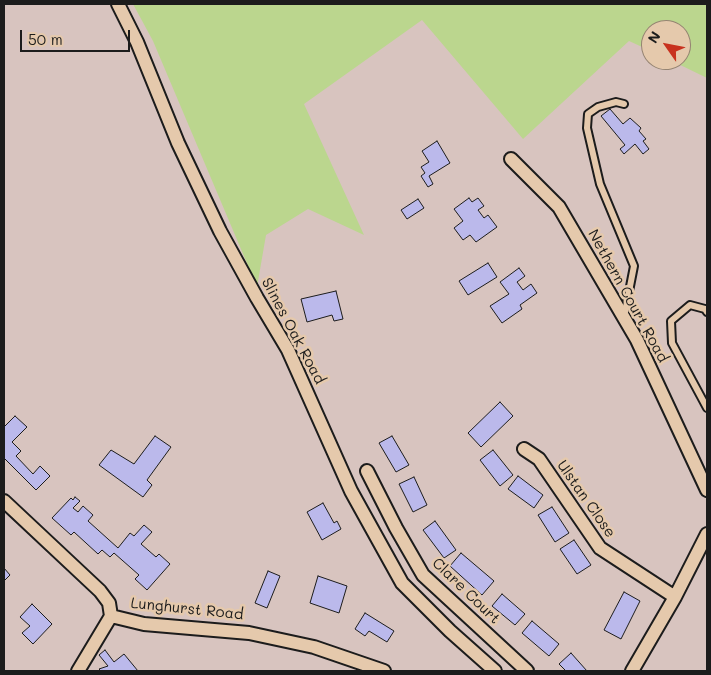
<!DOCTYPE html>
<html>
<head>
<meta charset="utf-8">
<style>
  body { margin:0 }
  #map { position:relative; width:711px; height:675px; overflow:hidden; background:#d8c4bf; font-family:Mali,sans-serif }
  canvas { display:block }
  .frame { position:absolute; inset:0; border:5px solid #1c1c1c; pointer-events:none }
  .north { position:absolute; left:641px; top:20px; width:50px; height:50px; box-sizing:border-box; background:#e5c9ac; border:1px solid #958472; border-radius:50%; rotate:303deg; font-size:14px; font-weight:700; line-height:20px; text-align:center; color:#1c1c1c }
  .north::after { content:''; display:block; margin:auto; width:18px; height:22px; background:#c8321e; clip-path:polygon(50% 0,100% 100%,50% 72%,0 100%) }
  .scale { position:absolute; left:20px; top:30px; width:110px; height:22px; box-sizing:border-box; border:2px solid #1c1c1c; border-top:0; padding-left:6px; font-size:15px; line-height:18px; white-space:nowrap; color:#1c1c1c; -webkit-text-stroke:4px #e5c9ac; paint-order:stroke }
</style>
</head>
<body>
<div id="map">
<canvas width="711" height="675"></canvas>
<div class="frame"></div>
<div class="north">N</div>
<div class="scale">50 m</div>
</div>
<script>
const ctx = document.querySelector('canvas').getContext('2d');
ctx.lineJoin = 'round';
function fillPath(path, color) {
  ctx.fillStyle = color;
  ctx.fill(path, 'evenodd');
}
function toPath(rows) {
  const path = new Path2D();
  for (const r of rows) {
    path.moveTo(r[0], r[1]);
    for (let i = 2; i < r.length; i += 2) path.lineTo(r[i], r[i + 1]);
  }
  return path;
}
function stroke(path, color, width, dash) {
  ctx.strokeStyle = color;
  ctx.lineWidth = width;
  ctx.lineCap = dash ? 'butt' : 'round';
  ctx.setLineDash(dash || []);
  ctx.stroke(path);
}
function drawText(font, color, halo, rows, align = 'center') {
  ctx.font = font + ' Mali,sans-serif';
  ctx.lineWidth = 5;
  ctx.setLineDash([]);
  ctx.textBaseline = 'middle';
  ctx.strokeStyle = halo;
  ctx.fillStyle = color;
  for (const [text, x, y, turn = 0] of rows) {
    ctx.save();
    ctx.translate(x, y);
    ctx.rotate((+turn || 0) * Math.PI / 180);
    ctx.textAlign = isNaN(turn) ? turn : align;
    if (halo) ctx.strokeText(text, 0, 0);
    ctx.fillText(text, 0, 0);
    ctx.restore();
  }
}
fillPath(toPath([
  [133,4,707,4,707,78,670,60,681,60,681,30,651,30,651,51,629,41,523,139,422,20,304,104,364,235,308,209,266,235,257,287,153,41]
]), '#bbd68e');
const building = toPath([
  [610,109,623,124,630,118,641,128,639,131,646,139,643,141,649,149,643,154,635,144,624,154,620,149,625,145,601,116,610,109],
  [437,141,450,163,429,176,433,184,428,187,421,176,425,173,421,167,429,162,422,151,437,141],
  [469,198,472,202,478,198,484,206,478,210,484,218,488,215,497,227,476,242,470,235,463,240,454,228,463,221,454,209,469,198],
  [418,199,424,208,407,219,401,210,418,199],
  [488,263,497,277,468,295,459,281,488,263],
  [519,268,525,276,517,282,523,290,531,284,537,293,520,305,522,309,502,323,490,306,509,294,500,282,519,268],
  [336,291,343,319,334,321,332,315,307,322,301,299,336,291],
  [500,402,513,416,481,447,468,433,500,402],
  [15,416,27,427,12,442,21,451,16,456,33,474,40,466,50,476,36,490,4,458,4,427,15,416],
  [155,436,171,447,147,480,152,485,143,497,99,465,111,450,134,464,155,436],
  [392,436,409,465,396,472,379,443,392,436],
  [493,450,513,475,500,486,480,460,493,450],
  [518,476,543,495,534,508,508,489,518,476],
  [414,477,427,505,413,512,399,484,414,477],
  [75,497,80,501,73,508,78,512,83,506,93,515,88,521,118,548,130,533,134,536,144,525,152,532,141,544,156,557,159,554,170,564,147,590,135,579,139,575,114,553,110,557,102,550,98,554,74,532,71,535,52,518,71,498,73,500,75,497],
  [323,503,334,523,337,521,341,529,322,540,307,512,323,503],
  [552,507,569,533,555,542,538,515,552,507],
  [435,521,456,550,444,558,423,530,435,521],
  [574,540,591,565,577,574,560,549,574,540],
  [461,553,494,581,482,595,450,566,461,553],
  [4,568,10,575,4,581,4,568],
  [268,571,280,576,267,608,255,603,268,571],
  [318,576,347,586,339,613,310,603,318,576],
  [624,592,640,601,621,639,604,630,624,592],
  [502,594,525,614,515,625,492,606,502,594],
  [32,604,52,624,33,644,22,633,30,626,20,617,32,604],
  [365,613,394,631,387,642,369,631,365,636,355,629,365,613],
  [532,621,559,644,549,656,522,633,532,621],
  [105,650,114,662,124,654,138,671,101,671,99,669,108,666,99,655,105,650],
  [571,653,587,671,566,671,559,664,571,653]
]);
fillPath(building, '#bbb9eb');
stroke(building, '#1c1c1c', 1);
const lane = toPath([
  [624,104,616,102,598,107,588,114,587,128,600,184,634,266,624,317],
  [707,312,705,309,690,305,671,321,672,343,707,408]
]);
const street = toPath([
  [118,4,137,42,178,143,220,231,257,298,288,350,351,491,402,583,450,631,495,671],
  [511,159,559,207,637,340,707,490],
  [524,449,539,459,600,548,675,597],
  [367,471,396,528,423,575,527,671],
  [4,501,100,591,109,603,111,616,144,624,249,633,314,647,384,671],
  [78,671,111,616],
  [632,671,675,597,707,534]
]);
stroke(lane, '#1c1c1c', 10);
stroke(street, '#1c1c1c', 16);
stroke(lane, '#e5c9ac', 6);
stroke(street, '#e5c9ac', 12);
drawText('15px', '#1c1c1c', '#e5c9ac', [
  ["Nethern Court Road",628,296,61],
  ["Slines Oak Road",293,331,62],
  ["Ulstan Close",586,499,55],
  ["Clare Court",466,591,44],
  ["Lunghurst Road",187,609,6]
]);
</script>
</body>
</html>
